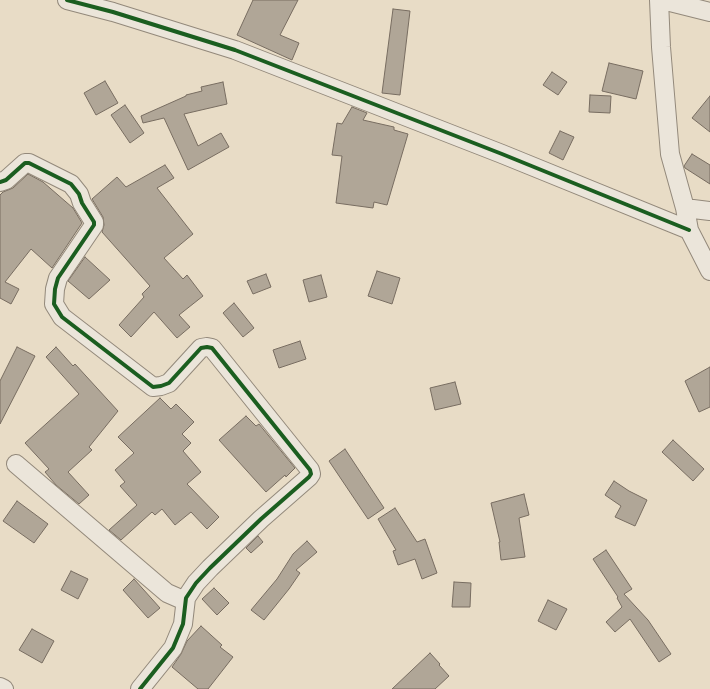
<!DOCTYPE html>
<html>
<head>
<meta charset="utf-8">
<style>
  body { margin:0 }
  canvas { display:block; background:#e8dcc6 }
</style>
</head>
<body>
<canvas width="710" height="689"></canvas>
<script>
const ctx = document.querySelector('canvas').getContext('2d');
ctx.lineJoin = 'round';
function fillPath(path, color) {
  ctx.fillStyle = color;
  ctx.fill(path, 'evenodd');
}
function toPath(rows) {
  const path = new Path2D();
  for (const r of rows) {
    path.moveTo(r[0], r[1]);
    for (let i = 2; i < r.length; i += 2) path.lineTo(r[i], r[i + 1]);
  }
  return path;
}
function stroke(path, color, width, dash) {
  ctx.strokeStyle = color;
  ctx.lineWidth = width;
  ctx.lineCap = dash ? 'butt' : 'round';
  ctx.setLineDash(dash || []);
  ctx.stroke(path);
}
const building = toPath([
  [253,0,298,0,280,35,299,43,292,60,237,35,253,0],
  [393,9,410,11,400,95,382,93,393,9],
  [609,63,643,71,636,99,602,91,609,63],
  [552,72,567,82,558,95,543,85,552,72],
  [105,81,118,103,96,115,84,93,105,81],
  [223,82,227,104,184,114,198,146,221,133,229,147,188,170,164,118,143,123,141,116,186,96,186,95,202,91,201,87,223,82],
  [590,95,611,96,610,113,589,112,590,95],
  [710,96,710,132,692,118,710,96],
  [125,105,144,133,130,143,111,115,125,105],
  [352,107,367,113,363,120,394,127,394,130,408,134,387,205,374,202,373,208,336,203,342,156,332,155,337,123,342,124,352,107],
  [560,131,574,137,563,160,549,153,560,131],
  [692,154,710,165,710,184,685,168,684,166,692,154],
  [165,165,174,178,157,188,193,234,164,258,183,279,187,275,203,296,179,315,190,327,177,338,154,312,131,337,119,325,144,297,142,294,150,286,102,232,104,225,103,217,92,199,117,177,126,187,165,165],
  [28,174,43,182,73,208,82,223,52,268,31,249,5,282,19,289,11,304,0,298,0,195,3,192,13,188,28,174],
  [85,257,110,280,89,299,68,281,85,257],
  [377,271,400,278,392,304,368,296,377,271],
  [266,274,271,287,253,294,247,281,266,274],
  [321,275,327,297,309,302,303,280,321,275],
  [234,303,254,328,243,337,223,313,234,303],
  [300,341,306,359,279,368,273,350,300,341],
  [17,347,35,356,0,424,0,381,17,347],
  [56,347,73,366,75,364,118,411,89,447,92,450,68,472,89,495,79,504,56,485,45,472,49,469,25,443,79,394,46,357,56,347],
  [710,367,710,407,699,412,685,381,710,367],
  [455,382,461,404,435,410,430,388,455,382],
  [160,398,171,409,176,404,194,422,182,434,191,443,183,451,201,472,187,484,219,517,207,529,191,512,175,525,162,509,155,515,152,512,121,540,109,530,137,505,120,486,125,482,115,470,134,453,118,437,160,398],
  [246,416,256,426,259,424,295,468,286,477,285,475,266,492,219,440,246,416],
  [673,440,704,469,693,481,662,452,673,440],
  [345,449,384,508,368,519,329,461,345,449],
  [614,481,629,491,647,500,635,526,615,517,621,506,605,495,614,481],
  [524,494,529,515,519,518,525,557,501,560,499,542,500,542,491,503,524,494],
  [17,501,48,524,34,543,3,521,17,501],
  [395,508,417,542,425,539,437,573,422,579,415,559,398,565,393,551,396,550,378,519,395,508],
  [258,536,263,542,251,553,246,548,258,536],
  [307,541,317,552,296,570,300,573,289,589,264,620,251,610,277,579,293,554,307,541],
  [606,550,632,589,624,594,648,620,671,654,659,662,630,619,615,632,606,622,622,607,617,598,618,597,593,559,606,550],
  [71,571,88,579,78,599,61,590,71,571],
  [134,579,160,608,148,618,123,590,134,579],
  [454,582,471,583,470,607,452,607,454,582],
  [214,588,229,603,217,615,202,599,214,588],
  [548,600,567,609,556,630,538,621,548,600],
  [201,626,222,645,220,647,233,657,208,689,198,689,172,667,181,654,187,641,201,626],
  [32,629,54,641,42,663,19,650,32,629],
  [430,653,440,664,439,665,449,676,435,689,392,689,430,653]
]);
fillPath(building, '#b0a697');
stroke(building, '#786d61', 1);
const street = toPath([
  [67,0,113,12,235,50,502,154,689,230],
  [659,0,661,47,670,154,685,208,689,230,710,271],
  [662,0,710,12],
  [0,182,6,180,25,163,29,163,71,184,79,194,82,203,94,222,94,225,58,278,55,289,54,304,62,317,153,387,161,386,169,383,201,348,207,347,212,348,310,470,311,474,309,477,261,519,210,568,196,583,186,598,183,624,173,648,140,689],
  [685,208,710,211],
  [16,464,167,593,183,600,186,598],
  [0,687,4,689]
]);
stroke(street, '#93897b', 20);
stroke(street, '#ebe5da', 18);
stroke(toPath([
  [67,0,113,12,235,50,502,154,689,230],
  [0,182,6,180,25,163,29,163,71,184,79,194,82,203,94,222,94,225,58,278,55,289,54,304,62,317,153,387,161,386,169,383,201,348,207,347,212,348,310,470,311,474,309,477,261,519,210,568,196,583,186,598,183,624,173,648,140,689]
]), '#1b5e20', 4);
</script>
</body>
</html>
